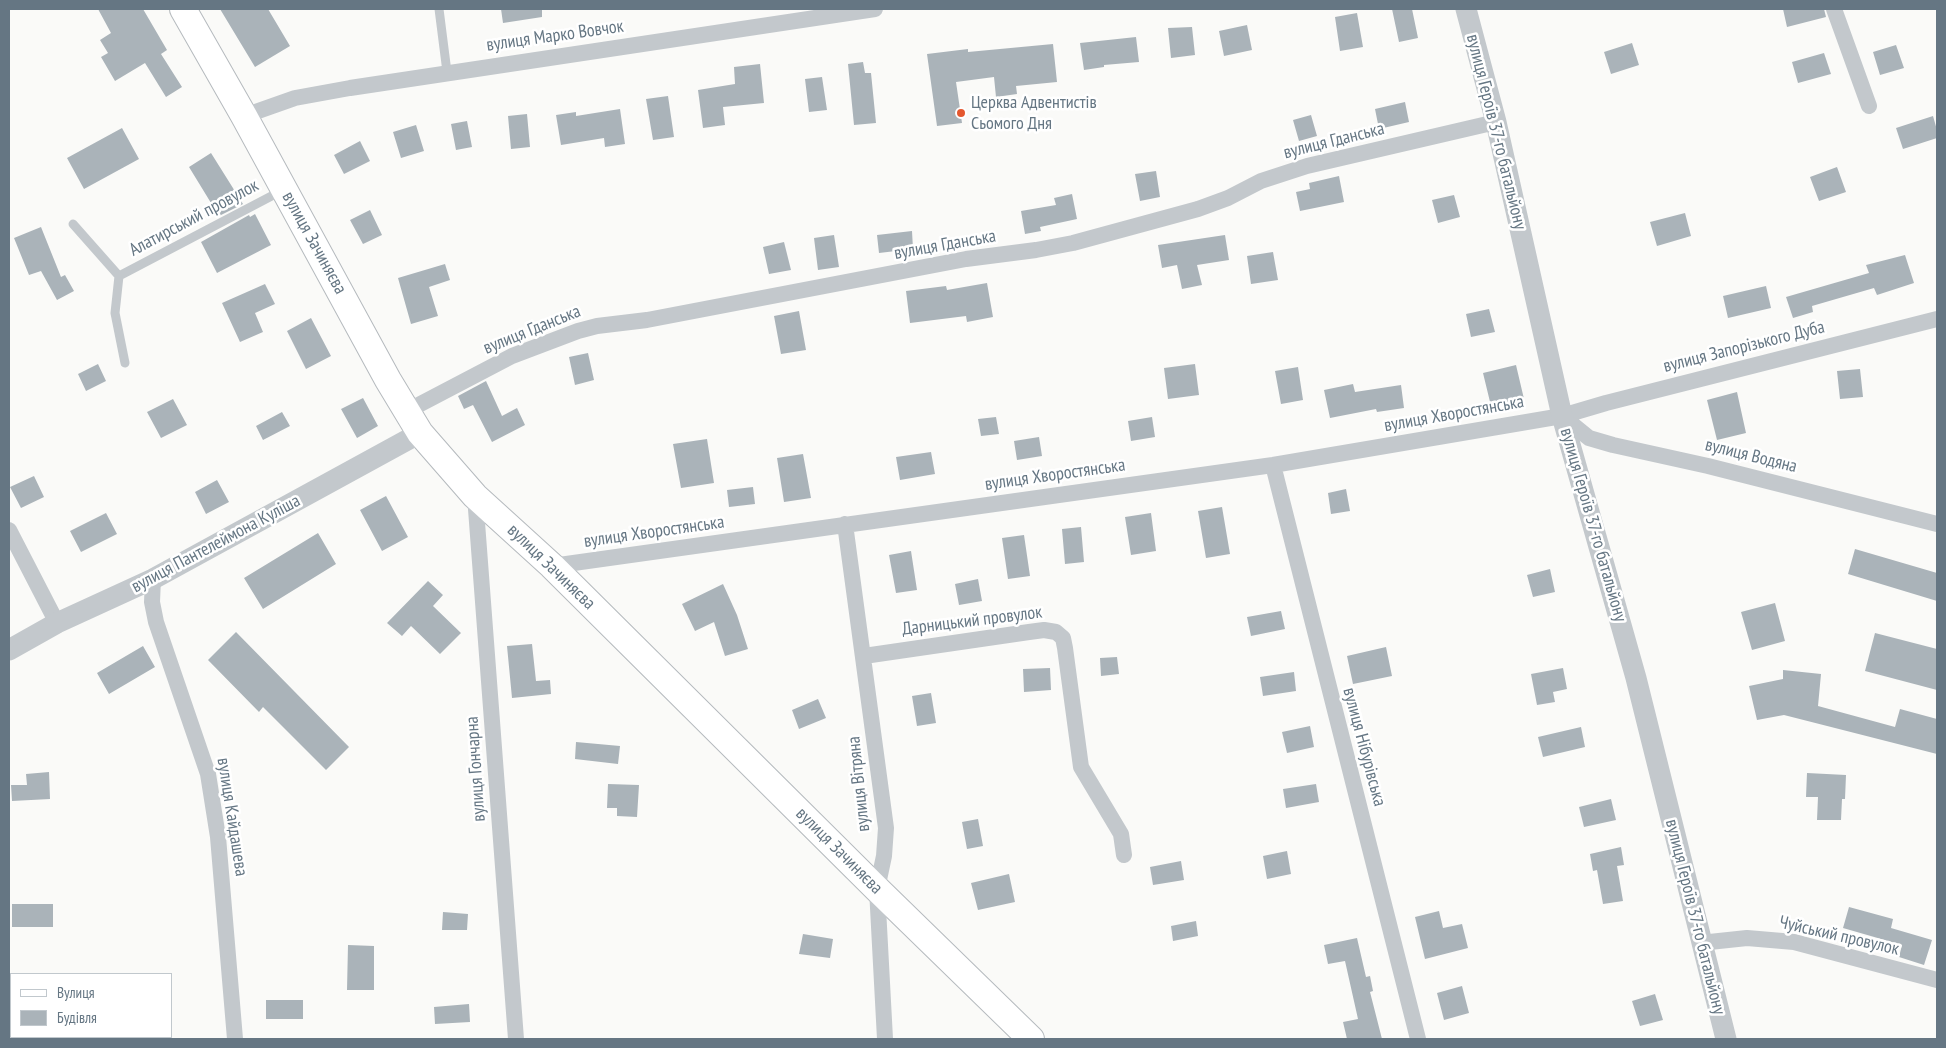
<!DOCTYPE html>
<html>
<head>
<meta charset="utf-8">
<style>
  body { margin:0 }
  #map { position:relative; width:1946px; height:1048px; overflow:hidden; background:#fafaf8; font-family:"PT Sans Narrow",sans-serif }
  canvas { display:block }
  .frame { position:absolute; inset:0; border:10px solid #657683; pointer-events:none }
  .legend { position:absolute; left:10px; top:973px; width:162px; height:65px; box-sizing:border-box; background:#fff; border:1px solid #c1c8cd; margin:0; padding:6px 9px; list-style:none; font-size:15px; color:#657683 }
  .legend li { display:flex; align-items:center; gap:10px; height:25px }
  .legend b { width:25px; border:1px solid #c1c8cd }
</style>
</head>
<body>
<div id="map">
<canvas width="1946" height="1048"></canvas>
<div class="frame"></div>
<ul class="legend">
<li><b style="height:6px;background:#fff"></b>Вулиця</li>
<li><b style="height:14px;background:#aab3b9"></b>Будівля</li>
</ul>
</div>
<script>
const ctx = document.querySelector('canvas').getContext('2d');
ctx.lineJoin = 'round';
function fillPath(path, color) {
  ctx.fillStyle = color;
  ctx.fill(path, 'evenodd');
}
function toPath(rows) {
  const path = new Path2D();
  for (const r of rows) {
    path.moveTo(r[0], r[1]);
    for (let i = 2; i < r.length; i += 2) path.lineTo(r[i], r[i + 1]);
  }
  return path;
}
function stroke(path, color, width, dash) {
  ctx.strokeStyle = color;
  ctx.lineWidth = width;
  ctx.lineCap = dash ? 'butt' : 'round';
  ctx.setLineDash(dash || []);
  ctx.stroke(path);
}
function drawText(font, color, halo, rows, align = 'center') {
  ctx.font = font + ' "PT Sans Narrow",sans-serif';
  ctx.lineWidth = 5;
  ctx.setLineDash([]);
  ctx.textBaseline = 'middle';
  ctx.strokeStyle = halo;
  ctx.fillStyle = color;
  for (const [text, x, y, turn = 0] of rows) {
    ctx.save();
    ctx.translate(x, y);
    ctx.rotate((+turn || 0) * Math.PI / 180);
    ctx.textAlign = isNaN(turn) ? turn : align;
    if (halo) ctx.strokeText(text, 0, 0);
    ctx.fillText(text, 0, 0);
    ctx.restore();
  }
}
fillPath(toPath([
  [98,9,143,9,167,50,161,54,182,87,166,97,145,63,115,81,101,57,108,53,100,40,111,33],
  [220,9,268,9,290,46,255,67],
  [501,9,542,9,542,17,503,23],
  [1392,9,1412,9,1418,38,1399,42],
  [1783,9,1824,9,1826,17,1787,27],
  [1357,13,1363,47,1340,51,1335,17],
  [1247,25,1252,50,1224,56,1219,31],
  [1192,27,1195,55,1171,58,1168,28],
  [1136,37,1139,62,1104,65,1104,67,1084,70,1080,43],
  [1632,43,1639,65,1611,74,1604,52],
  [1053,44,1057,82,1016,86,1017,94,996,97,994,77,956,82,962,123,937,126,927,54,968,49,968,52],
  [1896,45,1904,68,1880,75,1873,52],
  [1824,53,1831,74,1798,83,1792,62],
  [863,62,865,73,871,73,876,123,854,125,848,64],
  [760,64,764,103,723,107,725,125,703,128,698,90,735,84,734,67],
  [822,77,827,110,809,112,805,79],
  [668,96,674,137,653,140,646,99],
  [1405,102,1409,122,1379,129,1375,109],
  [620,109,625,144,605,147,604,138,561,145,556,115,576,112,576,116],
  [527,114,530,147,511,149,508,116],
  [1311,115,1317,136,1299,141,1293,120],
  [1933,116,1937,130,1937,138,1903,149,1896,128],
  [467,121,472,147,456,150,451,124],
  [416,125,424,151,401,158,393,132],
  [122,128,139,159,84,189,67,158],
  [360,141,370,161,344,174,334,155],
  [211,153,243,204,219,216,189,167],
  [1837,167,1846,192,1819,201,1810,177],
  [1156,171,1160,197,1140,201,1135,174],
  [1339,176,1344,202,1300,211,1296,192,1310,189,1309,183],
  [1072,194,1077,219,1040,227,1041,231,1025,234,1021,211,1056,205,1054,198],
  [1454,195,1460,217,1438,223,1432,200],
  [370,210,382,235,363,244,350,220],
  [1685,213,1691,236,1657,246,1650,222],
  [255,214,271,245,217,273,201,242,249,215,250,217],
  [41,227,61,277,65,275,74,291,57,300,41,271,29,275,14,238],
  [912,231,913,249,879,253,877,235],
  [834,235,839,267,818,270,814,238],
  [1225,235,1229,260,1197,265,1202,285,1182,289,1177,265,1162,268,1158,245],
  [784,242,791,270,769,274,763,247],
  [1273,252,1278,280,1251,284,1247,256],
  [1905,255,1914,283,1877,295,1874,288,1812,306,1813,312,1793,318,1786,297,1869,273,1866,265],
  [445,264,450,280,429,287,438,316,411,324,398,278],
  [987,283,993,317,967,322,966,316,910,323,906,291,946,286,947,290],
  [265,284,275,304,255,313,263,332,240,342,222,303],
  [1766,286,1771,308,1728,318,1723,296],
  [1489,309,1495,332,1471,337,1466,314],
  [799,311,806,350,781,354,774,316],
  [311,318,331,356,306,369,287,331],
  [588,353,594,380,575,385,569,357],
  [98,364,106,381,86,391,78,374],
  [1195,364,1199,395,1168,399,1164,368],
  [1516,365,1524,399,1491,406,1483,373],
  [1298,367,1303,400,1281,404,1275,371],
  [1860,369,1863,397,1840,399,1837,371],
  [486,381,502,416,517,408,525,425,492,442,473,405,464,409,458,396],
  [1353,384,1355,392,1401,385,1404,408,1377,412,1376,409,1330,418,1324,390],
  [1737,392,1746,433,1717,440,1707,400],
  [363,398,378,426,357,438,341,409],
  [173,399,187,425,161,438,147,412],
  [282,412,290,426,263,440,256,426],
  [996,417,999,434,981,436,978,419],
  [1152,417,1155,437,1131,441,1128,421],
  [1039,437,1042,456,1017,460,1014,441],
  [707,439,714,483,681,488,673,444],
  [931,452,935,474,900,480,896,457],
  [803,454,811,498,784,502,777,458],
  [34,476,44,497,21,508,10,487],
  [217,480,229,502,206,514,195,492],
  [753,487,755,504,729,507,727,490],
  [1346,489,1350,511,1331,514,1328,493],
  [386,496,408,537,382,551,360,510],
  [1222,507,1230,554,1206,558,1198,511],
  [106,513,117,534,81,552,70,531],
  [1151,513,1156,551,1131,555,1125,517],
  [1081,527,1084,562,1065,564,1062,529],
  [318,533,336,564,263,609,244,578],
  [1024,535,1030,576,1008,579,1002,538],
  [1855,549,1937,573,1937,601,1848,574],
  [911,551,917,590,896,593,889,555],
  [1550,569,1555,592,1533,597,1527,575],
  [978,579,982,601,959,605,955,584],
  [428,581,443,595,433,606,461,633,440,654,411,626,402,636,387,623],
  [723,584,737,615,748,649,725,656,714,622,695,631,682,604],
  [1775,603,1785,641,1752,650,1741,612],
  [1281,611,1285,629,1251,636,1247,617],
  [236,632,349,747,326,770,263,707,259,712,208,660],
  [1875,633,1937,649,1937,690,1865,671],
  [532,644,536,681,550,680,551,694,512,698,507,646],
  [143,646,155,667,109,694,97,673],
  [1386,647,1392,676,1353,684,1347,656],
  [1117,657,1119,674,1101,676,1100,658],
  [1050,668,1051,690,1024,692,1023,669],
  [1563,668,1567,689,1553,692,1555,702,1537,705,1531,674],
  [1783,670,1821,674,1818,706,1895,727,1900,709,1937,719,1937,754,1784,715,1757,720,1749,686,1783,679],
  [1294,672,1296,691,1263,696,1260,677],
  [931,693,936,723,917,726,912,696],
  [818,699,826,718,799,729,792,710],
  [1310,726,1314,747,1287,753,1282,732],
  [1581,727,1585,747,1543,757,1538,737],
  [576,742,620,746,618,764,575,759],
  [49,772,50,799,12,801,11,785,27,785,26,774],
  [1807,773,1846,775,1845,799,1842,799,1841,820,1817,820,1818,797,1806,797],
  [608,784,639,785,637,817,617,816,617,808,607,808],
  [1316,784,1319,802,1286,808,1283,789],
  [1611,799,1616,820,1584,827,1579,807],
  [978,819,983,846,967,849,962,822],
  [1621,847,1624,865,1617,866,1623,901,1603,904,1597,870,1593,871,1590,854],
  [1287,851,1291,874,1267,879,1263,856],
  [1181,861,1184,880,1153,885,1150,867],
  [1009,874,1015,902,978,910,971,883],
  [12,904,53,904,53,927,12,927],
  [1849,907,1893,919,1891,928,1932,940,1924,965,1899,957,1902,945,1843,928],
  [1439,911,1443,928,1462,924,1468,948,1425,959,1415,917],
  [443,912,468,914,467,930,442,930],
  [1196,921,1198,936,1173,941,1171,926],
  [803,934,833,939,830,958,799,954],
  [1357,938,1366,977,1370,976,1373,991,1370,992,1382,1039,1347,1039,1343,1022,1358,1019,1345,961,1328,964,1324,945],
  [348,945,374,946,374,990,347,990],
  [1462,986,1469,1013,1444,1020,1437,993],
  [1655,994,1663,1020,1640,1026,1632,1001],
  [266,1000,303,1000,303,1019,266,1019],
  [469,1004,470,1022,435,1024,434,1007]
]), '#aab3b9');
const primary = toPath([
  [183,9,244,116,388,380,420,433,475,496,552,566,877,889,1031,1039]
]);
stroke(primary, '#b5babe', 28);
stroke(toPath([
  [439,9,447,72],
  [73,224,119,276,115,313,125,363],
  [119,276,283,190]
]), '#c3c8cc', 9);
stroke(toPath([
  [1834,9,1869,106],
  [244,116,295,98,350,88,875,9],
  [407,411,512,356,578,331,597,326,647,320,966,259,1036,250,1073,243,1198,209,1228,198,1261,181,1307,166,1496,122],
  [1562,416,1589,438,1613,445,1708,466,1937,524],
  [1273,465,1418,1039],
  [475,496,516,1039],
  [845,524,886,828,884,856,877,889,885,1039],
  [9,530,57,623],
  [552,566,1273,465,1562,416,1606,403,1937,319],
  [153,579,152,602,156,622,208,774,218,837,235,1039],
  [864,656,1029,632,1044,630,1056,632,1063,638,1065,648,1081,767,1121,834,1124,855],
  [1700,943,1747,938,1794,942,1937,980]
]), '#c3c8cc', 16);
stroke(toPath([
  [1466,9,1496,122,1562,416,1636,678,1726,1039],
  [9,650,57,623,153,579,420,433]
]), '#c3c8cc', 21);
stroke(primary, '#fff', 26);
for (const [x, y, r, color] of [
  [961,113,5,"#e4572e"]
]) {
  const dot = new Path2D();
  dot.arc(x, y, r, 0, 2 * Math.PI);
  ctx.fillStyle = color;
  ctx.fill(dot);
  stroke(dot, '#fff', 2);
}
drawText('18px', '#657683', '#fff', [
  ["вулиця Марко Вовчок",555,36,-8],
  ["вулиця Героїв 37-го батальйону",1496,132,76],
  ["вулиця Гданська",1334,141,-14],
  ["Алатирський провулок",194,218,-28],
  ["вулиця Зачиняєва",314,243,61],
  ["вулиця Гданська",945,245,-10],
  ["вулиця Гданська",532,330,-22],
  ["вулиця Запорізького Дуба",1744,347,-14],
  ["вулиця Хворостянська",1454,414,-10],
  ["вулиця Водяна",1751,456,14],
  ["вулиця Хворостянська",1055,475,-8],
  ["вулиця Героїв 37-го батальйону",1593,525,74],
  ["вулиця Хворостянська",654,532,-8],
  ["вулиця Пантелеймона Куліша",216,544,-28],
  ["вулиця Зачиняєва",551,567,44],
  ["Дарницький провулок",972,621,-7],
  ["вулиця Нібурівська",1364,747,75],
  ["вулиця Гончарна",476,769,-94],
  ["вулиця Вітряна",859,784,-96],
  ["вулиця Кайдашева",232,817,81],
  ["вулиця Зачиняєва",839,851,45],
  ["вулиця Героїв 37-го батальйону",1695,917,76],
  ["Чуйський провулок",1839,936,13]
]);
drawText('18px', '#657683', '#fff', [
  ["Церква Адвентистів",971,103],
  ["Сьомого Дня",971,124]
], 'left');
</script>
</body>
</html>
